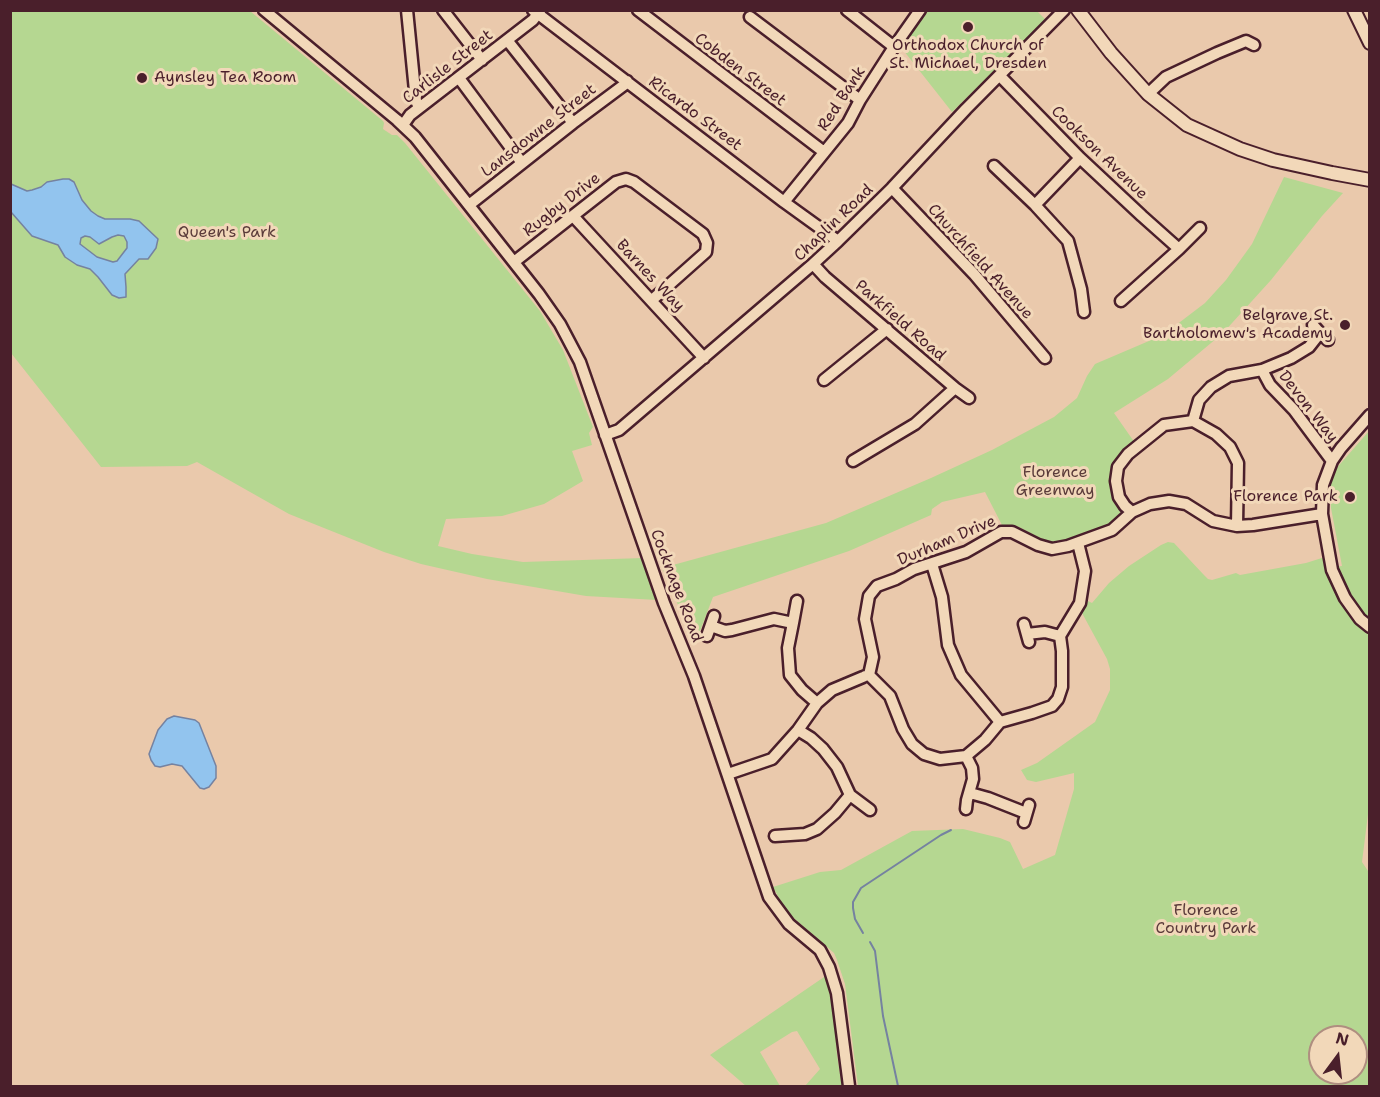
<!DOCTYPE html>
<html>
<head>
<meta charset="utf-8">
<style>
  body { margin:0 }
  #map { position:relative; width:1380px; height:1097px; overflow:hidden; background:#eac9ac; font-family:"Shantell Sans",sans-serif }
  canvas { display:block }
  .frame { position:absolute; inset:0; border:12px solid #4a1f2b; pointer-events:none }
  .north { position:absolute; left:1308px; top:1025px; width:60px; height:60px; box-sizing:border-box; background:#f2d8b9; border:2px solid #af8e80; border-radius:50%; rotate:15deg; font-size:16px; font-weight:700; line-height:24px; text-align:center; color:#4a1f2b }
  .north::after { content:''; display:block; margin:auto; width:21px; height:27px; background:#4a1f2b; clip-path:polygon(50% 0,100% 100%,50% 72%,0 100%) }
</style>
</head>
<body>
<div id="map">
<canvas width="1380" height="1097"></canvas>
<div class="frame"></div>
<div class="north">N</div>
</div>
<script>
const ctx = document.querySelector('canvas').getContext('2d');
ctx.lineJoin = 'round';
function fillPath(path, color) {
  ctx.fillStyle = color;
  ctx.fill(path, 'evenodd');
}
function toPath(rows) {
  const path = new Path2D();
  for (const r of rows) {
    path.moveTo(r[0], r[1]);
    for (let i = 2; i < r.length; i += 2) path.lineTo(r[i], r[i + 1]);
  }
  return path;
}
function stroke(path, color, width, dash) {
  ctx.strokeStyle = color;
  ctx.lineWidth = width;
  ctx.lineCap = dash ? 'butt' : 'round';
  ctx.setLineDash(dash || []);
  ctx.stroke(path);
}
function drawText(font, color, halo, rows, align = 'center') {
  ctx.font = font + ' "Shantell Sans",sans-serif';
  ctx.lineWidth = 6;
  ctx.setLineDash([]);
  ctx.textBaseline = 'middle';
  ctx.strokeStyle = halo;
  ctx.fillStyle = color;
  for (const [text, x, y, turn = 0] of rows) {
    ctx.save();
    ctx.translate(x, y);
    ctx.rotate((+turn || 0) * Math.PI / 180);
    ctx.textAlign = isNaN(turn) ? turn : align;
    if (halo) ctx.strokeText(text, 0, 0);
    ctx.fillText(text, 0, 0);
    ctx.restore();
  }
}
fillPath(toPath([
  [965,10,968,12,970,10,1037,11,1046,20,952,112,900,46,926,11],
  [11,11,250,11,383,121,384,123,383,129,392,135,397,135,405,143,540,311,563,350,593,427,589,433,592,445,572,451,583,481,544,504,502,516,446,519,438,546,472,554,523,562,643,558,657,600,586,596,487,579,421,564,384,552,289,514,197,462,187,466,101,467,11,353],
  [1284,177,1343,193,1322,216,1271,280,1223,333,1168,379,1114,413,1135,443,1112,479,1113,498,1122,515,1112,525,1062,542,1049,543,1019,527,1009,525,1003,527,985,492,942,502,932,509,931,515,849,551,713,597,695,644,662,568,826,523,931,478,992,450,1054,417,1077,398,1087,376,1095,364,1163,335,1205,303,1226,280,1252,244],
  [1369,431,1370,810,1368,814,1362,862,1370,874,1369,1086,858,1086,845,984,837,960,834,953,789,914,780,900,773,887,820,872,841,870,912,831,963,829,1000,838,1010,842,1023,869,1055,855,1074,789,1074,773,1036,782,1027,780,1021,770,1037,763,1095,722,1110,690,1110,669,1107,659,1082,613,1088,601,1092,603,1109,583,1129,566,1161,545,1168,542,1174,543,1203,574,1208,579,1212,580,1236,573,1240,575,1306,563,1325,557,1334,567,1342,566,1331,508,1330,486,1334,471],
  [1320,1037,1356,1037,1356,1073,1320,1073],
  [827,975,831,987,834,1012,837,1055,842,1086,805,1086,820,1069,797,1031,792,1032,760,1052,780,1086,746,1086,710,1055]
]), '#b5d791');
const water = toPath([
  [63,179,69,179,74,182,82,200,91,211,98,216,105,219,130,219,139,221,158,239,156,248,148,259,139,259,125,274,126,287,126,297,119,298,112,295,98,277,90,269,77,265,65,257,58,245,32,236,11,212,11,184,27,191,32,190,41,187,47,182,63,179],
  [118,235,124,236,127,242,127,248,117,261,113,262,97,257,80,244,81,238,85,236,90,237,99,244,112,237,118,235],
  [174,716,195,720,199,723,216,766,216,778,209,787,204,789,200,788,182,766,172,764,160,767,155,766,151,760,149,754,158,730,167,719,174,716]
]);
fillPath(water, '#92c4ee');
stroke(water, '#7582a0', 1.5);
stroke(toPath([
  [863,933,855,919,853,908,853,902,861,888,941,835,951,830],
  [870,942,875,951,883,1016,898,1086]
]), '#7582a0', 2);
const minor = toPath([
  [264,10,397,120,415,137,539,294,560,324,580,362,664,603,694,676,769,897,789,924,820,950,829,967,837,993,849,1086],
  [407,10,416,101,419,107],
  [443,10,482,60],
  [533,10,784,202,838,241],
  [638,10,824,152],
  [847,10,894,47],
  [750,17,860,100],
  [507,40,573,123],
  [1000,76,1080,158,1142,216,1179,249],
  [459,78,522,163],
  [1148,94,1166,77,1217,53,1246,41,1254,45],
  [403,125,410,115,533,20,540,11],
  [994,166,1035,205,1068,241,1081,289,1084,312],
  [892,188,974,274,1045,358],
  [784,202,848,123,860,100,894,47,920,10],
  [469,205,573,123,624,85,627,81],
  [1035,205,1080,158],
  [573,216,704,358],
  [514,262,616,182,626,179,634,182,703,234,707,243,706,252,652,300],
  [813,264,825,277,955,388,969,398],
  [1121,301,1179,249,1200,228],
  [1313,325,1320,333,1328,340],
  [1262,370,1270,385,1294,410,1332,461],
  [824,380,887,329],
  [1370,415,1341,448,1332,461,1323,485,1322,514,1332,570,1345,598,1360,619,1370,627],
  [1193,421,1199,400,1211,387,1229,376,1262,370,1291,358,1309,347,1320,333],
  [605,435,619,430,813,264,838,241,892,188,966,109,1064,10],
  [853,461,915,424,955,388],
  [1132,512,1125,506,1119,497,1116,481,1118,467,1128,454,1164,425,1193,421,1216,434,1230,447,1238,463,1237,526],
  [932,564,942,597,948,645,961,675,1000,722],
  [793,623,797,601],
  [1024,624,1029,642],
  [711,626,725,631,732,630,774,619,793,623,788,648,790,675,802,690,817,703],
  [1027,634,1045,632,1060,636],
  [707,636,714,616],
  [869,675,890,696,903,729,912,744,924,754,940,759,966,756,985,740,1000,722,1032,713,1052,706,1058,699,1062,687,1062,651,1060,636,1080,603,1085,571,1078,543],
  [865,676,869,675,873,657,865,619,869,596,877,586,896,579,914,569,966,552,1001,532,1012,532,1038,545,1052,549,1068,546,1112,530,1132,512,1150,504,1169,501,1186,504,1213,521,1237,526,1253,525,1322,514],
  [728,774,772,759,798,730,817,703,832,690,863,677],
  [970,793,988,798,1026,813],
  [850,795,870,810],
  [966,809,967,800,973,779,972,768,966,756],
  [1024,822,1029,805],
  [775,836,805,834,817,829,835,813,850,795,837,767,823,749,811,738,798,730]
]);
const major = toPath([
  [1078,10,1111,53,1148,94,1187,125,1240,149,1273,160,1332,173,1370,180],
  [1354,10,1370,43]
]);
stroke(minor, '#4a1f2b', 15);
stroke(major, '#4a1f2b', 16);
stroke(minor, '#f2d8b9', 10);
stroke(major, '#f2d8b9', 12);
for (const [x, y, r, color] of [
  [968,27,6,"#4a1f2b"],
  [142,78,6,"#4a1f2b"],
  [1345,325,6,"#4a1f2b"],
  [1350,497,6,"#4a1f2b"]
]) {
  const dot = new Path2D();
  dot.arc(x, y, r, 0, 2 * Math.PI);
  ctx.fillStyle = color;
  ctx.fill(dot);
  stroke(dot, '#f2d8b9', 2);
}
drawText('16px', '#4a1f2b', '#f2d8b9', [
  ["Orthodox Church of",968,46,"center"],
  ["St. Michael, Dresden",968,64,"center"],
  ["Aynsley Tea Room",154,78,"left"],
  ["Belgrave St.",1333,316],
  ["Bartholomew's Academy",1333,334],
  ["Florence Park",1338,497]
], 'right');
drawText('16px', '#4a1f2b', '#f2d8b9', [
  ["Carlisle Street",448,67,-38],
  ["Cobden Street",740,70,37],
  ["Red Bank",842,99,-57],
  ["Ricardo Street",695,114,37],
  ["Lansdowne Street",539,131,-38],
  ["Cookson Avenue",1099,153,44],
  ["Rugby Drive",562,205,-38],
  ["Chaplin Road",834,223,-44],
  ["Churchfield Avenue",980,262,48],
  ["Barnes Way",650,276,47],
  ["Parkfield Road",900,321,41],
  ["Devon Way",1308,407,52],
  ["Durham Drive",947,541,-23],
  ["Cocknage Road",676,586,69]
]);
drawText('16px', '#5a3b3a', '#f2d8b9', [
  ["Queen's Park",227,233],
  ["Florence",1055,473],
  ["Greenway",1055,491],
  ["Florence",1206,911],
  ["Country Park",1206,929]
]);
</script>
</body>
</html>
